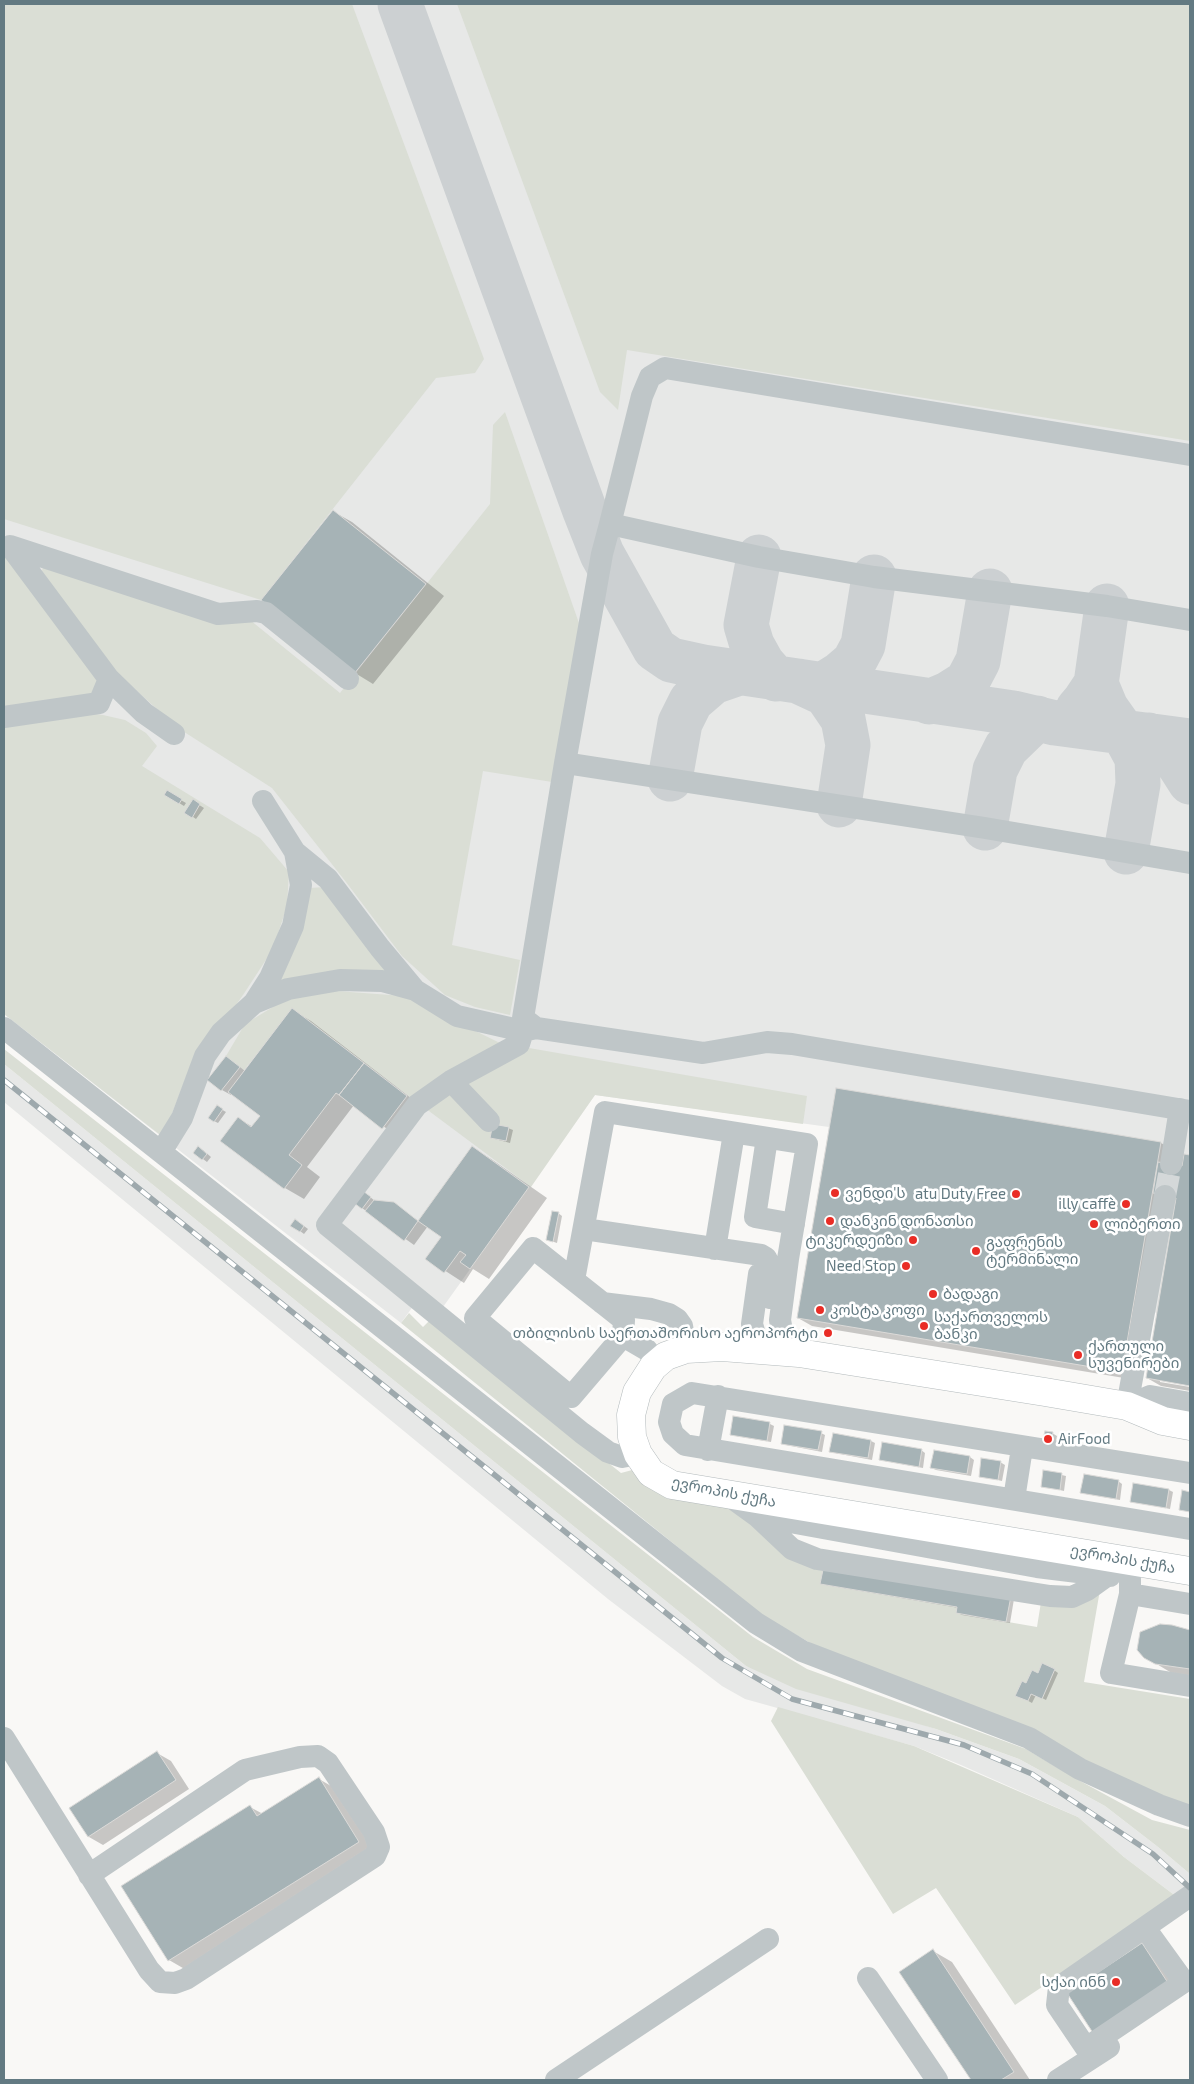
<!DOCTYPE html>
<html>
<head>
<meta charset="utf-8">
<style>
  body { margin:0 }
  #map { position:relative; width:1194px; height:2084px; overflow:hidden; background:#f9f8f6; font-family:"Exo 2",sans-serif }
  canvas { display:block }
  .frame { position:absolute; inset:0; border:5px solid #637a82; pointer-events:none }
</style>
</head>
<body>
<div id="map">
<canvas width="1194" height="2084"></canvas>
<div class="frame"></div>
</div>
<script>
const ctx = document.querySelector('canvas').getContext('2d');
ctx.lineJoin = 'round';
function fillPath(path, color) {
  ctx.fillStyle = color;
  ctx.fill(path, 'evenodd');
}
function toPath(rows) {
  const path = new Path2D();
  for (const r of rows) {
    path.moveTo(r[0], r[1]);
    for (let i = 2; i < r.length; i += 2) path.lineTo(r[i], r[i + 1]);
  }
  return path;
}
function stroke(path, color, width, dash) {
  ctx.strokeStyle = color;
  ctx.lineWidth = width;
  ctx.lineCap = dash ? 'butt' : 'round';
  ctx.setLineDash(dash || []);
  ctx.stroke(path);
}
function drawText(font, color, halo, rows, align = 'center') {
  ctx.font = font + ' "Exo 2","Noto Sans Georgian",sans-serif';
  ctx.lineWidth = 5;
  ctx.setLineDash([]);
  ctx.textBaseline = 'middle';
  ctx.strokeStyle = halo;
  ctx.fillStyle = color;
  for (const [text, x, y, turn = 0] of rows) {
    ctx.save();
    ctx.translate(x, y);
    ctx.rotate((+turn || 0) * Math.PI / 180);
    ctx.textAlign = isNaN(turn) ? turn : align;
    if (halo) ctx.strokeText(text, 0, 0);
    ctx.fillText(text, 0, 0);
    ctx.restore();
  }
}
fillPath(toPath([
  [4,4,1190,4,1190,1386,1146,1378,1157,1313,1134,1308,1122,1372,797,1318,829,1127,595,1095,443,1307,424,1291,401,1323,4,1014],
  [4,1064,746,1666,936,1729,1019,1759,1105,1806,1158,1847,1190,1874,1190,1888,1177,1897,1124,1857,1078,1817,961,1765,914,1746,745,1699,722,1686,608,1599,4,1102]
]), '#e7e8e7');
fillPath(toPath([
  [4,4,352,4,484,359,475,373,436,378,261,600,4,519],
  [457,4,1190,4,1190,441,627,350,618,410,600,392],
  [505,412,580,626,552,782,483,771,452,945,520,960,510,1015,475,1007,445,995,402,956,346,882,272,788,178,728,107,664,42,571,44,562,250,620,340,693,490,504,493,425],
  [4,555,102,679,97,698,4,709],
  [81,712,103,715,125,720,146,733,157,746,142,766,260,838,289,872,287,906,273,949,243,995,188,1072,163,1137,4,1014,4,727],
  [326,887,391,978,265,994,309,888],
  [336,991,404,996,500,1043,807,1096,803,1124,595,1095,531,1187,292,1009,244,1070,226,1056,245,1024,286,999],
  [4,1049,753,1637,807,1669,1026,1749,1082,1782,1152,1820,1190,1830,1190,1874,1158,1847,1105,1806,1019,1759,936,1729,796,1689,746,1666,4,1064],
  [409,1313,423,1327,430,1320,621,1473,636,1469,726,1503,824,1565,821,1583,957,1607,956,1613,1037,1627,1041,1602,1100,1590,1084,1682,1190,1699,1190,1808,821,1649,763,1616,401,1323],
  [778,1707,914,1746,1078,1817,1124,1857,1177,1897,1015,2005,936,1888,893,1914,771,1721]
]), '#daded5');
fillPath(toPath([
  [334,512,352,522,444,596,373,684,355,673],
  [167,792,186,803,184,806,166,795],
  [193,801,204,808,196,819,186,812],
  [292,1010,311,1021,420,1105,397,1136,354,1105,307,1167,320,1177,304,1199,285,1188,222,1141,239,1119,253,1127,262,1116,232,1093,231,1095,222,1090,209,1080,235,1063,245,1071],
  [837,1089,1161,1143,1175,1151,1190,1156,1190,1385,1160,1380,1160,1382,1190,1387,1190,1391,1161,1386,1147,1378,1177,1202,1167,1201,1136,1380,812,1326,798,1318],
  [221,1109,226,1112,218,1123,214,1121],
  [508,1128,513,1130,510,1143,491,1138],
  [473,1148,491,1159,547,1198,489,1279,473,1269,464,1283,427,1259,443,1237,428,1226,414,1245,362,1208,364,1192,375,1201,393,1204,420,1222],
  [203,1150,211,1157,207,1162,195,1153],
  [558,1213,562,1216,557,1243,548,1240],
  [300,1223,308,1229,304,1234,300,1231],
  [735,1418,770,1424,774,1426,771,1442,736,1436,732,1434],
  [821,1433,825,1435,822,1452,786,1445,782,1443],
  [1052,1433,1057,1436,1055,1446,1048,1445],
  [871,1441,875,1443,872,1460,835,1453,831,1451],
  [921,1450,925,1453,923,1468,885,1461,881,1459],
  [935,1451,970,1457,974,1460,971,1476,936,1470,932,1468],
  [1000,1462,1005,1465,1002,1481,980,1476],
  [1044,1471,1066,1476,1064,1491,1042,1486],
  [1118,1481,1122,1484,1120,1500,1086,1494,1082,1492],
  [1169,1490,1173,1492,1170,1509,1131,1501],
  [822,1583,1014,1599,1010,1623,962,1615,958,1613,959,1608,826,1585],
  [1187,1631,1190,1631,1190,1677,1175,1675,1145,1657],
  [1054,1670,1058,1673,1046,1700,1036,1695,1032,1703,1021,1697,1039,1675],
  [157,1753,171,1761,189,1789,103,1845,89,1837,71,1809],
  [319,1779,338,1790,377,1853,188,1971,169,1960,250,1807,263,1814],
  [1142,1945,1151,1950,1178,1991,1105,2040],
  [933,1951,952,1962,1030,2080,973,2080,901,1972]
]), '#0003');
stroke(toPath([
  [400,4,585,511,602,554,655,649,671,660,703,667,1013,713,1055,723,1190,741],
  [759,557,746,625,752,645,762,663,776,679],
  [798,681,826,694,843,719,848,745,839,805],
  [824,684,840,674,854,662,863,645,874,577],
  [1096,684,1106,708,1123,732,1137,758,1138,784,1126,852],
  [929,702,948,694,967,682,978,661,990,591],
  [1078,709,1084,702,1096,684,1107,606],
  [1149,735,1164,746,1176,760,1190,782],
  [670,779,680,723,691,701,713,682,739,673],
  [985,828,995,770,1006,748,1037,718]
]), '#ccd0d2', 45);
const building = toPath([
  [333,510,426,584,354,674,261,600,333,510],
  [167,790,182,799,179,804,164,795,167,790],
  [193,799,200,804,192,818,184,813,193,799],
  [292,1008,364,1063,339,1095,336,1093,289,1155,302,1165,284,1189,220,1141,238,1117,251,1127,260,1116,228,1092,292,1008],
  [226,1056,240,1067,221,1091,207,1080,226,1056],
  [364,1063,407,1096,382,1129,339,1095,364,1063],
  [836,1088,1161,1142,1122,1372,797,1318,836,1088],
  [217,1105,223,1109,214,1122,208,1118,217,1105],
  [493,1124,509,1127,506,1141,490,1138,493,1124],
  [198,1146,207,1154,202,1160,193,1153,198,1146],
  [472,1146,529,1187,470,1269,460,1262,466,1255,460,1251,444,1273,425,1259,441,1237,418,1221,472,1146],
  [1184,1154,1190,1155,1190,1386,1146,1378,1176,1198,1153,1193,1158,1162,1182,1166,1184,1154],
  [359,1188,371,1197,362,1209,350,1200,359,1188],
  [374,1200,394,1202,418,1221,404,1241,365,1211,374,1200],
  [552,1211,559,1212,553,1242,546,1240,552,1211],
  [295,1219,304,1226,300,1232,290,1226,295,1219],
  [733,1416,770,1422,767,1441,730,1435,733,1416],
  [784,1425,822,1431,818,1450,781,1444,784,1425],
  [1045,1431,1053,1432,1051,1445,1042,1443,1045,1431],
  [833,1433,871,1440,868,1458,829,1452,833,1433],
  [882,1442,922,1449,919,1467,879,1460,882,1442],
  [934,1450,970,1456,967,1474,930,1468,934,1450],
  [981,1458,1001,1461,998,1480,979,1477,981,1458],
  [1043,1470,1062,1473,1060,1490,1041,1487,1043,1470],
  [1084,1474,1119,1480,1116,1499,1080,1493,1084,1474],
  [1133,1483,1169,1489,1166,1508,1130,1502,1133,1483],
  [1182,1490,1190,1492,1190,1512,1179,1510,1182,1490],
  [824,1565,1011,1596,1006,1622,956,1613,957,1607,820,1584,824,1565],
  [1160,1624,1172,1625,1190,1630,1190,1669,1155,1664,1144,1658,1137,1650,1140,1632,1160,1624],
  [1042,1663,1055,1669,1042,1699,1031,1694,1028,1701,1015,1696,1022,1681,1026,1683,1032,1670,1038,1673,1042,1663],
  [157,1751,176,1780,88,1837,69,1808,157,1751],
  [319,1777,359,1842,168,1961,121,1886,250,1805,257,1816,319,1777],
  [1142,1943,1170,1986,1095,2036,1067,1993,1142,1943],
  [933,1949,1014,2072,1001,2080,971,2080,899,1972,933,1949]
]);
fillPath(building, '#a6b3b6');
stroke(building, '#dbdad8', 1);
stroke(toPath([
  [1165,1196,1171,1164]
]), '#d4d8d9', 22, [22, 11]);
const major = toPath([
  [1190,1426,1163,1421,1127,1406,1045,1392,799,1353,722,1347,686,1349,666,1356,653,1367,637,1392,631,1415,632,1437,638,1454,651,1473,672,1485,1190,1571]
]);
stroke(major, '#b3babc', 29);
stroke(toPath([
  [610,524,642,396,650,377,665,368,1190,455],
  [109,679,10,546,218,614,257,611,266,613,348,679],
  [4,717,99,703,109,679,144,713,174,734],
  [565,763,985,828,1190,863],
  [263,801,295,852,328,879,380,948,415,990,457,1016,523,1031,536,1028,703,1053,767,1042,792,1044,1190,1111],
  [254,1003,270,978,293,926,301,885,295,852],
  [4,1028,756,1623,802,1651,1029,1738,1080,1769,1159,1805,1190,1816],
  [536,1028,523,1018,565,763,602,554,610,524,759,557,874,577,1107,606,1190,620],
  [523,1031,519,1044,451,1081,417,1105,327,1225,582,1433,608,1452,622,1457,638,1454],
  [451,1081,489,1121],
  [767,1138,755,1217,794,1224],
  [161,1152,182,1118,205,1056,221,1033,254,1003,288,989,340,980,382,981,415,990],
  [1171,1164,1180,1109],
  [584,1229,761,1255,766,1258,773,1272,770,1298],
  [533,1248,624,1320,623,1336,571,1397,475,1318,533,1248],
  [715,1249,734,1133],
  [759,1274,752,1324,756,1338,765,1351],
  [574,1280,605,1112,807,1144,788,1259,780,1320,782,1331,787,1341,799,1353],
  [602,1303,651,1309,669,1314,677,1319,682,1326,686,1349],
  [623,1336,647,1350,658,1363],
  [1127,1406,1165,1196],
  [1127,1406,1150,1396,1190,1403],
  [708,1450,718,1396],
  [1190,1473,692,1393,673,1404,669,1422,673,1434,685,1445,1190,1529],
  [728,1495,757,1516,792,1549,817,1559,1050,1596,1072,1597,1087,1590,1129,1560],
  [1014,1499,1022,1448],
  [757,1516,1037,1567,1110,1576],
  [1130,1579,1130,1594,1190,1604],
  [1130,1594,1111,1673,1190,1686],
  [4,1738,149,1970,160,1982,175,1983,186,1979,375,1856,379,1847,374,1832,328,1763,318,1756,300,1757,245,1770,89,1875],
  [1145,1928,1184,1982,1086,2048,1057,2005,1059,1987,1190,1896],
  [868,1978,937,2080],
  [556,2080,768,1939],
  [1058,2080,1109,2047]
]), '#bfc6c8', 22);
stroke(major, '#fff', 28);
const rail = toPath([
  [4,1080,722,1658,792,1699,964,1745,1032,1774,1153,1854,1190,1888]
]);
stroke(rail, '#9ea9ad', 5.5);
stroke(rail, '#fff', 4, [11]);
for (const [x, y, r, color] of [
  [835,1193,5,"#e92d26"],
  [1016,1194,5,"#e92d26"],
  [1126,1204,5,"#e92d26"],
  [830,1221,5,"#e92d26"],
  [1094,1224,5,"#e92d26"],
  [913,1240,5,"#e92d26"],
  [976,1251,5,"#e92d26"],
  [906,1266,5,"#e92d26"],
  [933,1294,5,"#e92d26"],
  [820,1310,5,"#e92d26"],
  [924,1326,5,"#e92d26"],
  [828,1333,5,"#e92d26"],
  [1078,1355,5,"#e92d26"],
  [1048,1439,5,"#e92d26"],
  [1116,1982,5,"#e92d26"]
]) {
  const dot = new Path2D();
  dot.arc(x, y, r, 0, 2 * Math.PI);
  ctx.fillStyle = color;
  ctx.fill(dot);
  stroke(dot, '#fff', 2);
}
drawText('15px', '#637a82', '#fff', [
  ["ვენდი'ს",845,1193],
  ["atu Duty Free",1006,1194,"right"],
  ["illy caffè",1116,1204,"right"],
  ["დანკინ დონათსი",840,1221],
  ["ლიბერთი",1104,1224],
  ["ტიკერდეიზი",903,1240,"right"],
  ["გაფრენის",986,1242],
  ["ტერმინალი",986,1259],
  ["Need Stop",896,1266,"right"],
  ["ბადაგი",943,1294],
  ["კოსტა კოფი",830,1310],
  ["საქართველოს",934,1317],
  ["ბანკი",934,1334],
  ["თბილისის საერთაშორისო აეროპორტი",818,1333,"right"],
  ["ქართული",1088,1346],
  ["სუვენირები",1088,1363],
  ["AirFood",1058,1439],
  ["სქაი ინნ",1106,1982,"right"]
], 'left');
drawText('15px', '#637a82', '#fff', [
  ["ევროპის ქუჩა",724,1492,11],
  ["ევროპის ქუჩა",1123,1559,10]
]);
</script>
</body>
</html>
